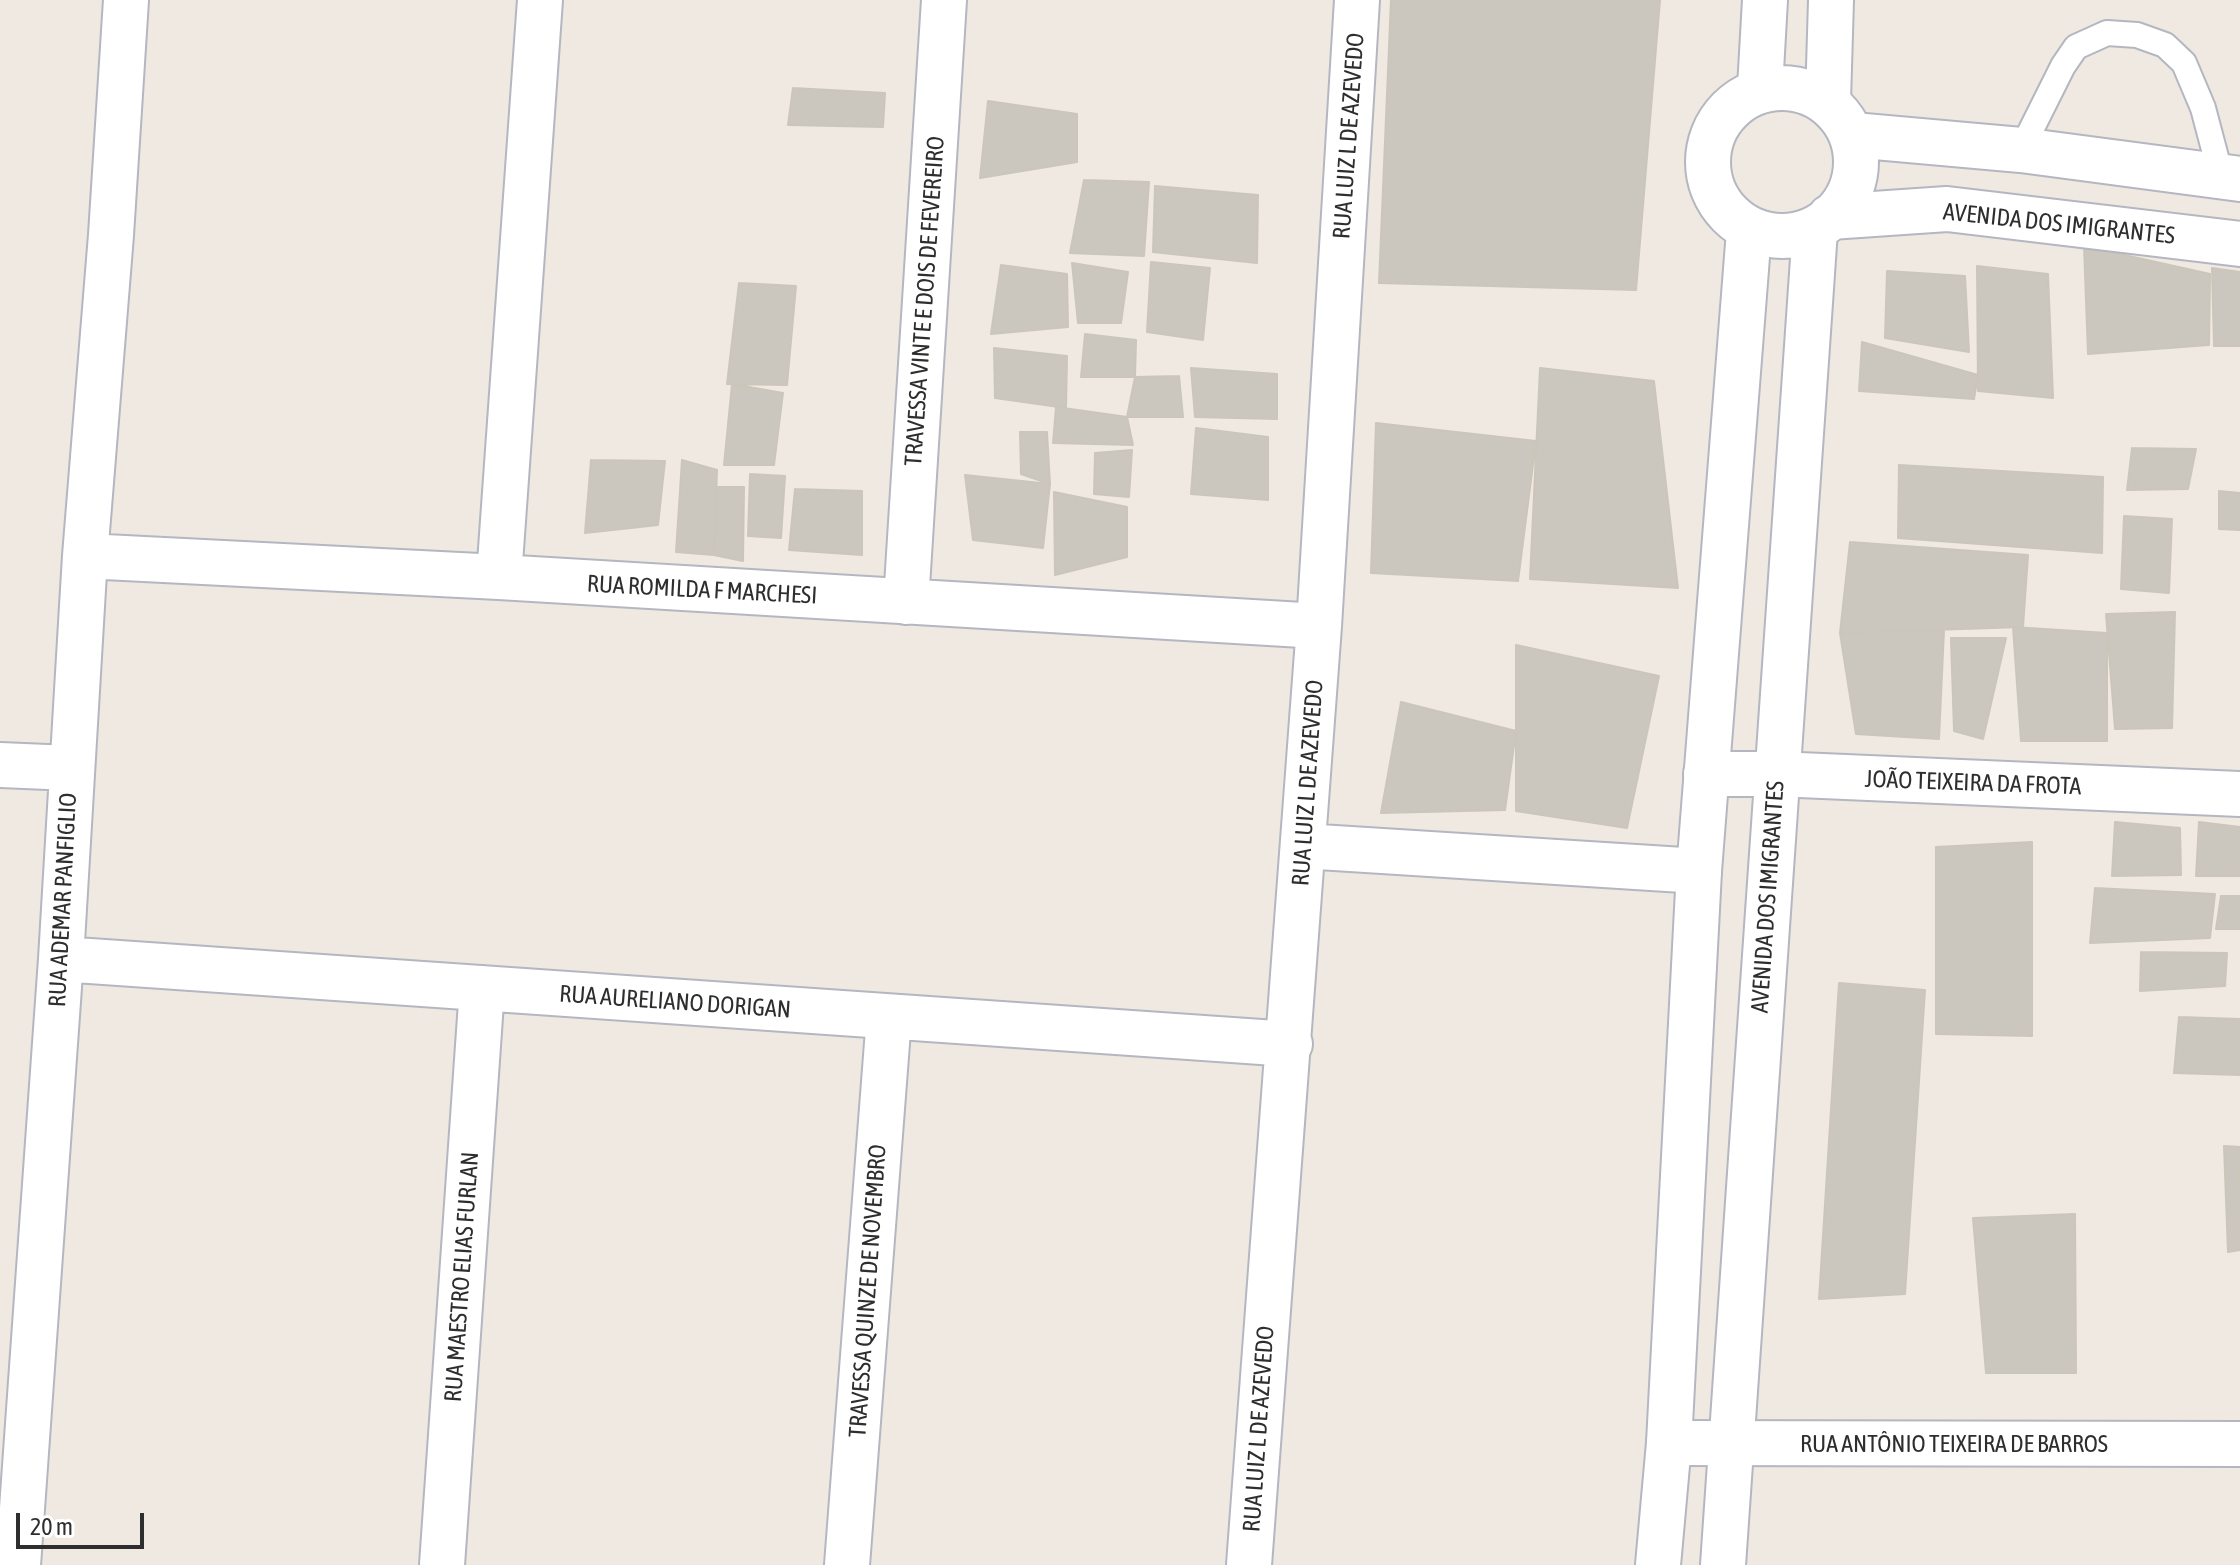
<!DOCTYPE html>
<html>
<head>
<meta charset="utf-8">
<style>
  body { margin:0 }
  #map { position:relative; width:2240px; height:1565px; overflow:hidden; background:#efe9e1; font-family:"Asap Condensed",sans-serif }
  canvas { display:block }
  .scale { position:absolute; left:16px; top:1513px; width:128px; height:36px; box-sizing:border-box; border:4px solid #2e2e2e; border-top:0; padding-left:10px; font-size:24px; line-height:28px; white-space:nowrap; color:#2e2e2e; -webkit-text-stroke:6px #fff; paint-order:stroke }
</style>
</head>
<body>
<div id="map">
<canvas width="2240" height="1565"></canvas>
<div class="scale">20 m</div>
</div>
<script>
const ctx = document.querySelector('canvas').getContext('2d');
ctx.lineJoin = 'round';
function fillPath(path, color) {
  ctx.fillStyle = color;
  ctx.fill(path, 'evenodd');
}
function toPath(rows) {
  const path = new Path2D();
  for (const r of rows) {
    if (r.length === 3) {
      path.moveTo(r[0] + r[2], r[1]);
      path.arc(r[0], r[1], r[2], 0, 2 * Math.PI);
      continue;
    }
    path.moveTo(r[0], r[1]);
    for (let i = 2; i < r.length; i += 2) path.lineTo(r[i], r[i + 1]);
  }
  return path;
}
function stroke(path, color, width, dash) {
  ctx.strokeStyle = color;
  ctx.lineWidth = width;
  ctx.lineCap = dash ? 'butt' : 'round';
  ctx.setLineDash(dash || []);
  ctx.stroke(path);
}
function drawText(font, color, halo, rows, align = 'center') {
  ctx.font = font + ' "Asap Condensed",sans-serif';
  ctx.lineWidth = 7;
  ctx.setLineDash([]);
  ctx.textBaseline = 'middle';
  ctx.strokeStyle = halo;
  ctx.fillStyle = color;
  for (const [text, x, y, turn = 0] of rows) {
    ctx.save();
    ctx.translate(x, y);
    ctx.rotate((+turn || 0) * Math.PI / 180);
    ctx.textAlign = isNaN(turn) ? turn : align;
    if (halo) ctx.strokeText(text, 0, 0);
    ctx.fillText(text, 0, 0);
    ctx.restore();
  }
}
const building = toPath([
  [1391,0,1660,0,1636,290,1379,283,1391,0],
  [793,88,885,93,883,127,788,125,793,88],
  [988,101,1077,114,1077,162,980,178,988,101],
  [1084,180,1149,182,1144,256,1070,253,1084,180],
  [1155,186,1258,195,1257,263,1153,252,1155,186],
  [2084,246,2210,274,2209,345,2088,354,2084,246],
  [1151,262,1210,268,1203,340,1147,332,1151,262],
  [1072,263,1128,272,1121,323,1078,323,1072,263],
  [1001,265,1067,274,1068,327,991,334,1001,265],
  [1977,266,2048,274,2053,398,1978,391,1977,266],
  [2212,268,2240,272,2240,346,2214,346,2212,268],
  [1887,271,1965,276,1969,352,1885,338,1887,271],
  [739,283,796,286,787,385,727,384,739,283],
  [1085,334,1136,340,1135,377,1081,377,1085,334],
  [1862,342,1978,375,1974,399,1859,391,1862,342],
  [994,348,1067,356,1066,408,995,398,994,348],
  [1191,368,1277,374,1277,419,1195,417,1191,368],
  [1540,368,1654,381,1678,588,1530,579,1540,368],
  [1179,376,1183,417,1127,417,1135,377,1179,376],
  [732,384,783,393,774,465,724,465,732,384],
  [1056,407,1127,417,1133,445,1053,443,1056,407],
  [1376,423,1536,441,1518,581,1371,573,1376,423],
  [1196,428,1268,437,1268,500,1191,494,1196,428],
  [1020,432,1047,432,1050,484,1021,474,1020,432],
  [2132,448,2196,449,2188,489,2127,490,2132,448],
  [1132,450,1129,497,1094,494,1095,453,1132,450],
  [591,460,665,461,658,525,585,533,591,460],
  [682,460,717,470,714,555,676,552,682,460],
  [1899,465,2103,477,2102,553,1898,538,1899,465],
  [750,474,785,476,781,538,748,536,750,474],
  [965,475,1050,484,1043,548,973,540,965,475],
  [717,487,744,487,743,561,714,555,717,487],
  [795,489,862,491,862,555,789,550,795,489],
  [2219,491,2240,493,2240,530,2219,529,2219,491],
  [1054,492,1127,507,1127,557,1055,575,1054,492],
  [2124,516,2172,519,2169,593,2121,589,2124,516],
  [1850,542,2028,555,2023,627,1840,633,1850,542],
  [2175,612,2172,728,2115,729,2106,614,2175,612],
  [2013,627,2107,633,2107,741,2021,741,2013,627],
  [1944,630,1939,739,1856,734,1840,633,1944,630],
  [1951,638,2006,638,1983,739,1954,731,1951,638],
  [1516,645,1659,676,1627,828,1516,811,1516,645],
  [1401,702,1516,731,1505,810,1381,813,1401,702],
  [2115,822,2180,828,2181,875,2112,876,2115,822],
  [2199,822,2240,827,2240,876,2196,876,2199,822],
  [2032,842,2032,1036,1936,1034,1936,847,2032,842],
  [2095,888,2215,894,2210,938,2090,943,2095,888],
  [2221,896,2240,896,2240,929,2216,929,2221,896],
  [2141,952,2227,953,2225,986,2140,991,2141,952],
  [1839,983,1925,990,1905,1294,1819,1299,1839,983],
  [2179,1017,2240,1019,2240,1075,2174,1073,2179,1017],
  [2224,1146,2240,1147,2240,1250,2228,1252,2224,1146],
  [2075,1214,2076,1373,1986,1373,1973,1218,2075,1214]
]);
fillPath(building, '#cbc7bf');
stroke(building, '#cbc5ba', 2);
const lane = toPath([
  [2021,150,2063,66,2076,47,2107,33,2137,35,2165,45,2184,63,2203,108,2221,176]
]);
const street = toPath([
  [85,556,499,577,1319,626],
  [499,577,540,0],
  [906,602,944,0],
  [0,765,71,768],
  [1706,774,1776,774,2240,794],
  [1303,846,1699,871],
  [61,959,1290,1044],
  [1669,1443,2240,1444],
  [18,1565,61,959,85,556,111,235,126,0],
  [442,1565,482,988],
  [847,1565,889,1017],
  [1249,1565,1319,626,1357,0]
]);
const secondary = toPath([
  [1782,162,74],
  [1760,88,1765,0],
  [1828,101,1831,0],
  [1853,135,2021,150,2240,179],
  [1830,217,1947,209,2240,244],
  [1658,1565,1669,1443,1699,871,1749,231],
  [1723,1565,1815,230]
]);
stroke(lane, '#b4b7c1', 28);
stroke(street, '#b4b7c1', 48);
stroke(secondary, '#b4b7c1', 48);
stroke(lane, '#fff', 24);
stroke(street, '#fff', 44);
stroke(secondary, '#fff', 44);
drawText('24px', '#2e2e2e', '#fff', [
  ["RUA LUIZ L DE AZEVEDO",1349,136,-86],
  ["AVENIDA DOS IMIGRANTES",2059,224,6],
  ["TRAVESSA VINTE E DOIS DE FEVEREIRO",925,301,-86],
  ["RUA ROMILDA F MARCHESI",702,590,3],
  ["RUA LUIZ L DE AZEVEDO",1308,783,-86],
  ["JOÃO TEIXEIRA DA FROTA",1973,783,2],
  ["AVENIDA DOS IMIGRANTES",1768,897,-86],
  ["RUA ADEMAR PANFIGLIO",63,900,-87],
  ["RUA AURELIANO DORIGAN",675,1002,4],
  ["RUA MAESTRO ELIAS FURLAN",462,1277,-86],
  ["TRAVESSA QUINZE DE NOVEMBRO",868,1291,-86],
  ["RUA LUIZ L DE AZEVEDO",1259,1429,-86],
  ["RUA ANTÔNIO TEIXEIRA DE BARROS",1954,1444]
]);
</script>
</body>
</html>
